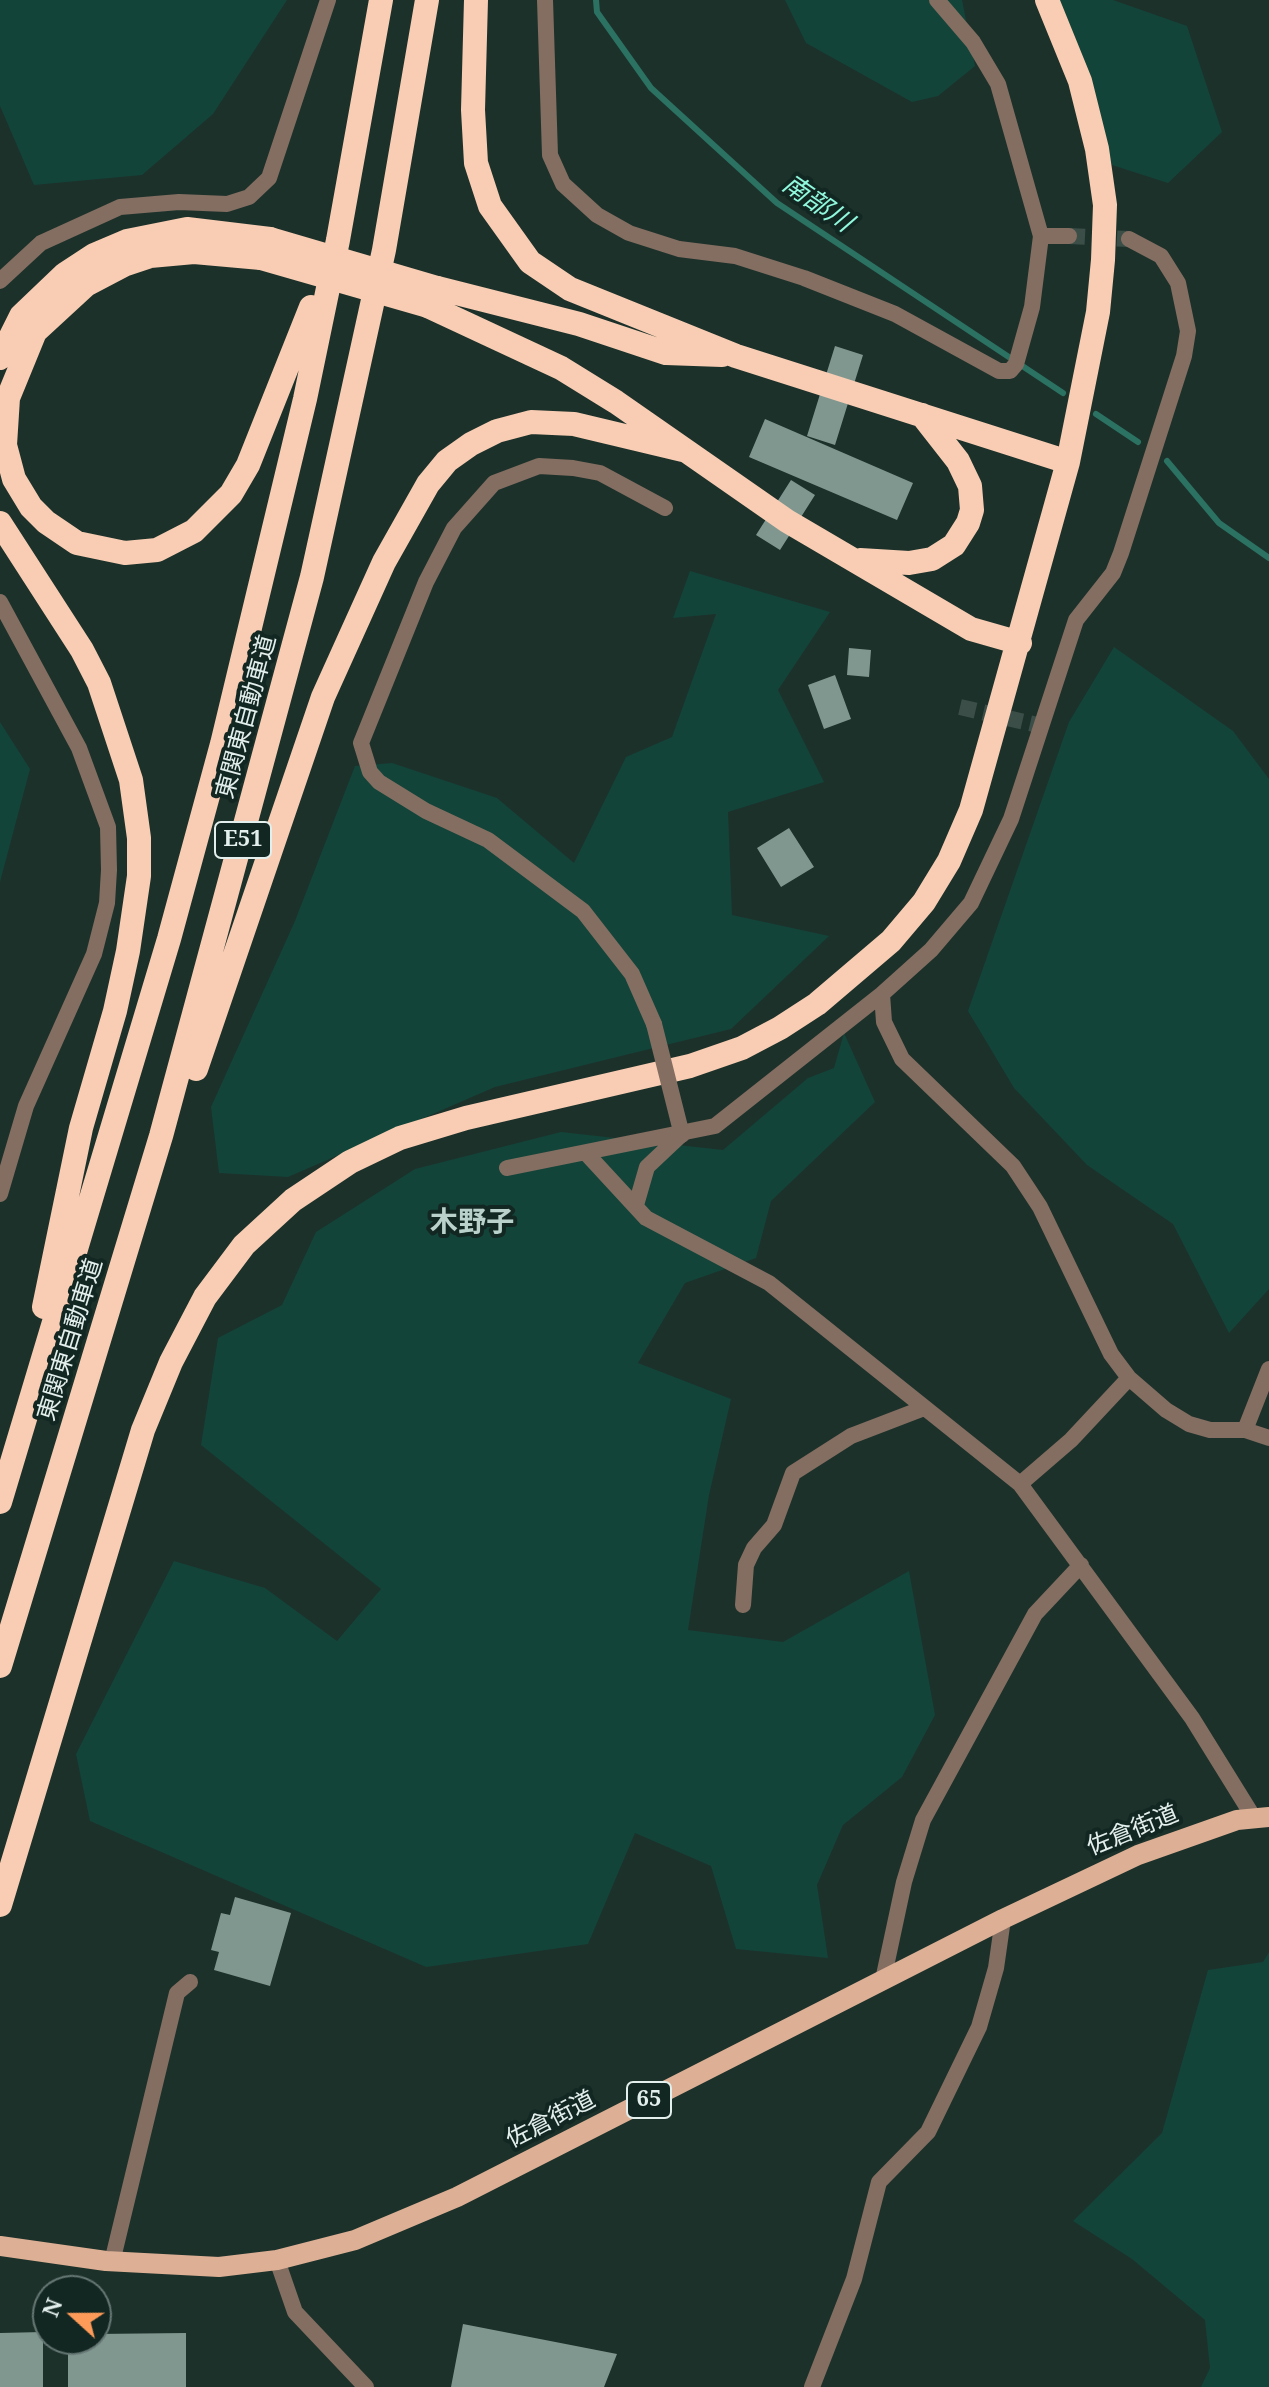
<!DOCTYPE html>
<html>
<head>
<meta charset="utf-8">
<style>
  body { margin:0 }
  #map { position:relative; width:1269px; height:2387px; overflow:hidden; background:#1d312b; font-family:"Noto Serif",serif }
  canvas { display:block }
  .north { position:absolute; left:32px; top:2275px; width:80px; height:80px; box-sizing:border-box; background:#132722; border:2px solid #667773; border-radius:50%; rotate:291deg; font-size:22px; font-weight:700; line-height:32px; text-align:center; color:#e3efec }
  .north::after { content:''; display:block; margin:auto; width:28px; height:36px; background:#fe9b59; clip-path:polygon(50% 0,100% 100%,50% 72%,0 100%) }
</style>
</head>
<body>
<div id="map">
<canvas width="1269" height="2387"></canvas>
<div class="north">N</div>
</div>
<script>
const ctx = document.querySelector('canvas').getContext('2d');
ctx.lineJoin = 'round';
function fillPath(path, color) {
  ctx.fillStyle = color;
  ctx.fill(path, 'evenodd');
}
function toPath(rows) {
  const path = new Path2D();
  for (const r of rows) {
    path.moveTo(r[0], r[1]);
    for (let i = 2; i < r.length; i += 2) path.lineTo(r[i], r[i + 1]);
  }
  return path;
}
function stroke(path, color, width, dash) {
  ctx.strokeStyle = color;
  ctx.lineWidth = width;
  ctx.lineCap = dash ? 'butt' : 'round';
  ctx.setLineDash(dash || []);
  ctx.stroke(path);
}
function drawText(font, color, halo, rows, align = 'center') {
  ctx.font = font + ' "Noto Serif","Noto Sans JP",serif';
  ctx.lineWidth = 8;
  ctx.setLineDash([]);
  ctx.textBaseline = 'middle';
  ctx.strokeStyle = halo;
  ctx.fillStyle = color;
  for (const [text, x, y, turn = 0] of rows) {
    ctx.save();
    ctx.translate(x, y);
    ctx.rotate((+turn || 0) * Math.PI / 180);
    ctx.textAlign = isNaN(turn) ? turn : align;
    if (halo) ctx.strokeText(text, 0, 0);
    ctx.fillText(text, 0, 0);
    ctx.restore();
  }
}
fillPath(toPath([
  [0,0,287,0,213,114,142,175,34,185,0,106],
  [785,0,962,0,975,66,938,96,912,102,806,43],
  [1055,0,1113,0,1187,26,1222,132,1168,183,1112,165],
  [690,571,830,612,778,690,824,782,728,812,732,915,829,936,731,1029,495,1087,288,1177,219,1173,211,1107,295,921,355,766,392,763,497,798,574,863,626,757,672,737,716,614,673,618],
  [1114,647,1233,731,1269,779,1269,1289,1229,1333,1173,1224,1087,1165,1014,1088,968,1011,1069,722],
  [0,722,30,769,0,882],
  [844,1033,875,1102,771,1201,756,1258,685,1283,638,1363,731,1399,709,1495,688,1630,783,1642,909,1571,935,1715,902,1777,843,1825,817,1885,828,1958,736,1949,711,1866,635,1833,588,1944,426,1967,90,1821,76,1754,174,1561,265,1588,337,1641,381,1589,201,1445,218,1338,282,1305,316,1232,415,1169,561,1132,723,1150,808,1078,834,1068],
  [1269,1952,1269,2387,1201,2387,1210,2368,1205,2320,1132,2259,1073,2221,1162,2133,1208,1970,1263,1962]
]), '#134439');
stroke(toPath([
  [596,0,597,12,651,88,777,203,1063,393],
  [1096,414,1138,442],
  [1167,461,1219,523,1269,558]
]), '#2b7262', 6);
fillPath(toPath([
  [835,346,863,355,835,445,807,436],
  [765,419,913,483,897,520,749,457],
  [791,480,815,495,780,550,756,535],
  [849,648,871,650,869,677,847,675],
  [835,675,851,719,824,729,808,685],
  [789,828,814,867,781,887,757,848],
  [235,1897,291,1913,270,1986,214,1970,219,1952,211,1950,221,1913,230,1915],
  [463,2324,617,2354,604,2387,451,2387],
  [43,2332,43,2387,0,2387,0,2333],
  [186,2333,186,2387,68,2387,68,2339,96,2339,96,2334]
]), '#809790');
stroke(toPath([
  [1069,236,1129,239],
  [960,707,1042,726]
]), '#3b4e48', 16, [16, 8]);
stroke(toPath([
  [545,0,550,155,563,184,597,215,629,233,679,249,735,256,804,278,895,314,999,371,1010,371,1016,364,1032,307,1041,236,998,84,973,42,937,0],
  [1041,236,1069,236],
  [0,281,41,243,120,207,179,202,227,204,249,197,269,178,328,0],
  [0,602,79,748,108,827,109,870,107,903,94,954,26,1106,0,1194],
  [882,994,884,1022,902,1059,1013,1166,1040,1207,1111,1354,1129,1378,1166,1410,1189,1424,1210,1430,1245,1430,1269,1438],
  [654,1024,632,974,583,911,488,840,426,811,379,782,370,772,361,743,426,582,454,528,494,483,539,466,573,468,600,473,665,508],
  [586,1153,646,1218,769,1283,1020,1484,1192,1718,1254,1818],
  [507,1168,715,1126,882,994,931,950,971,903,1011,819,1076,620,1113,573,1121,553,1184,356,1188,331,1178,283,1161,256,1129,239],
  [636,1205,647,1167,681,1135],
  [1245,1430,1269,1369],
  [1020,1484,1071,1440,1129,1378],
  [743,1605,746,1565,754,1548,774,1525,793,1473,851,1436,924,1408],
  [883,1980,904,1882,923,1820,1035,1614,1081,1565],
  [277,2260,295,2312,366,2387],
  [112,2262,177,1993,190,1982],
  [812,2387,854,2279,879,2182,928,2132,979,2027,996,1968,1003,1919]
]), '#846e61', 16);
stroke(toPath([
  [0,2246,106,2261,219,2267,277,2260,355,2240,457,2197,1003,1919,1138,1855,1237,1820,1269,1817]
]), '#ddb095', 20);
stroke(toPath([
  [476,0,473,110,476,163,490,206,530,262,570,289,736,356,1068,462],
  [261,258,194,252,150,256,126,264,86,285,35,332,8,398,5,445,14,479,31,507,46,522,77,543,125,553,157,550,194,531,231,494,248,465,311,307],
  [437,288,579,324,666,353,722,355],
  [428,306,561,368,616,402,787,521,971,629,1020,643],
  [0,358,21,316,65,274,94,255,127,241,187,229,270,239],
  [0,523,82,650,99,683,131,780,139,838,139,876,128,951,115,1011,81,1128,44,1307],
  [860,560,909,563,932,559,954,545,968,523,972,510,970,486,958,461,922,415],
  [196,1069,323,697,384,562,428,484,447,461,471,444,497,431,531,422,574,424,683,450],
  [0,1502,169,939,222,744,305,399,338,240,381,0],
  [0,1666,161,1136,312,577,384,250,427,0],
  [0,1905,143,1430,171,1362,205,1297,244,1245,293,1200,350,1162,400,1138,466,1118,690,1066,742,1048,780,1028,817,1004,891,941,924,902,949,861,971,810,1068,462,1098,312,1103,260,1105,205,1097,149,1080,81,1047,0]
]), '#f8cdb3', 24);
stroke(toPath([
  [654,1024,682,1135]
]), '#846e61', 16);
stroke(toPath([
  [270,239,437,288],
  [261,258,428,306]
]), '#f8cdb3', 24);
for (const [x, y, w] of [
  [243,840,56],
  [649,2100,44]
]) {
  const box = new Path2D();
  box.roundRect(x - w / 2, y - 18, w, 36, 6);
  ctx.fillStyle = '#132722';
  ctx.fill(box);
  stroke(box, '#e3efec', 2);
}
drawText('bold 22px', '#e3efec', null, [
  ["E51",243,840],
  ["65",649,2100]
]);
drawText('24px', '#e3efec', '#132722', [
  ["東関東自動車道",247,717,-75],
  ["東関東自動車道",71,1340,-73],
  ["佐倉街道",1133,1831,-22],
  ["佐倉街道",551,2120,-27]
]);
drawText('italic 26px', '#8ff8dd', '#132722', [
  ["南部川",817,204,35]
]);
drawText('bold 28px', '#b9d1ca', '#132722', [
  ["木野子",472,1223]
]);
</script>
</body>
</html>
